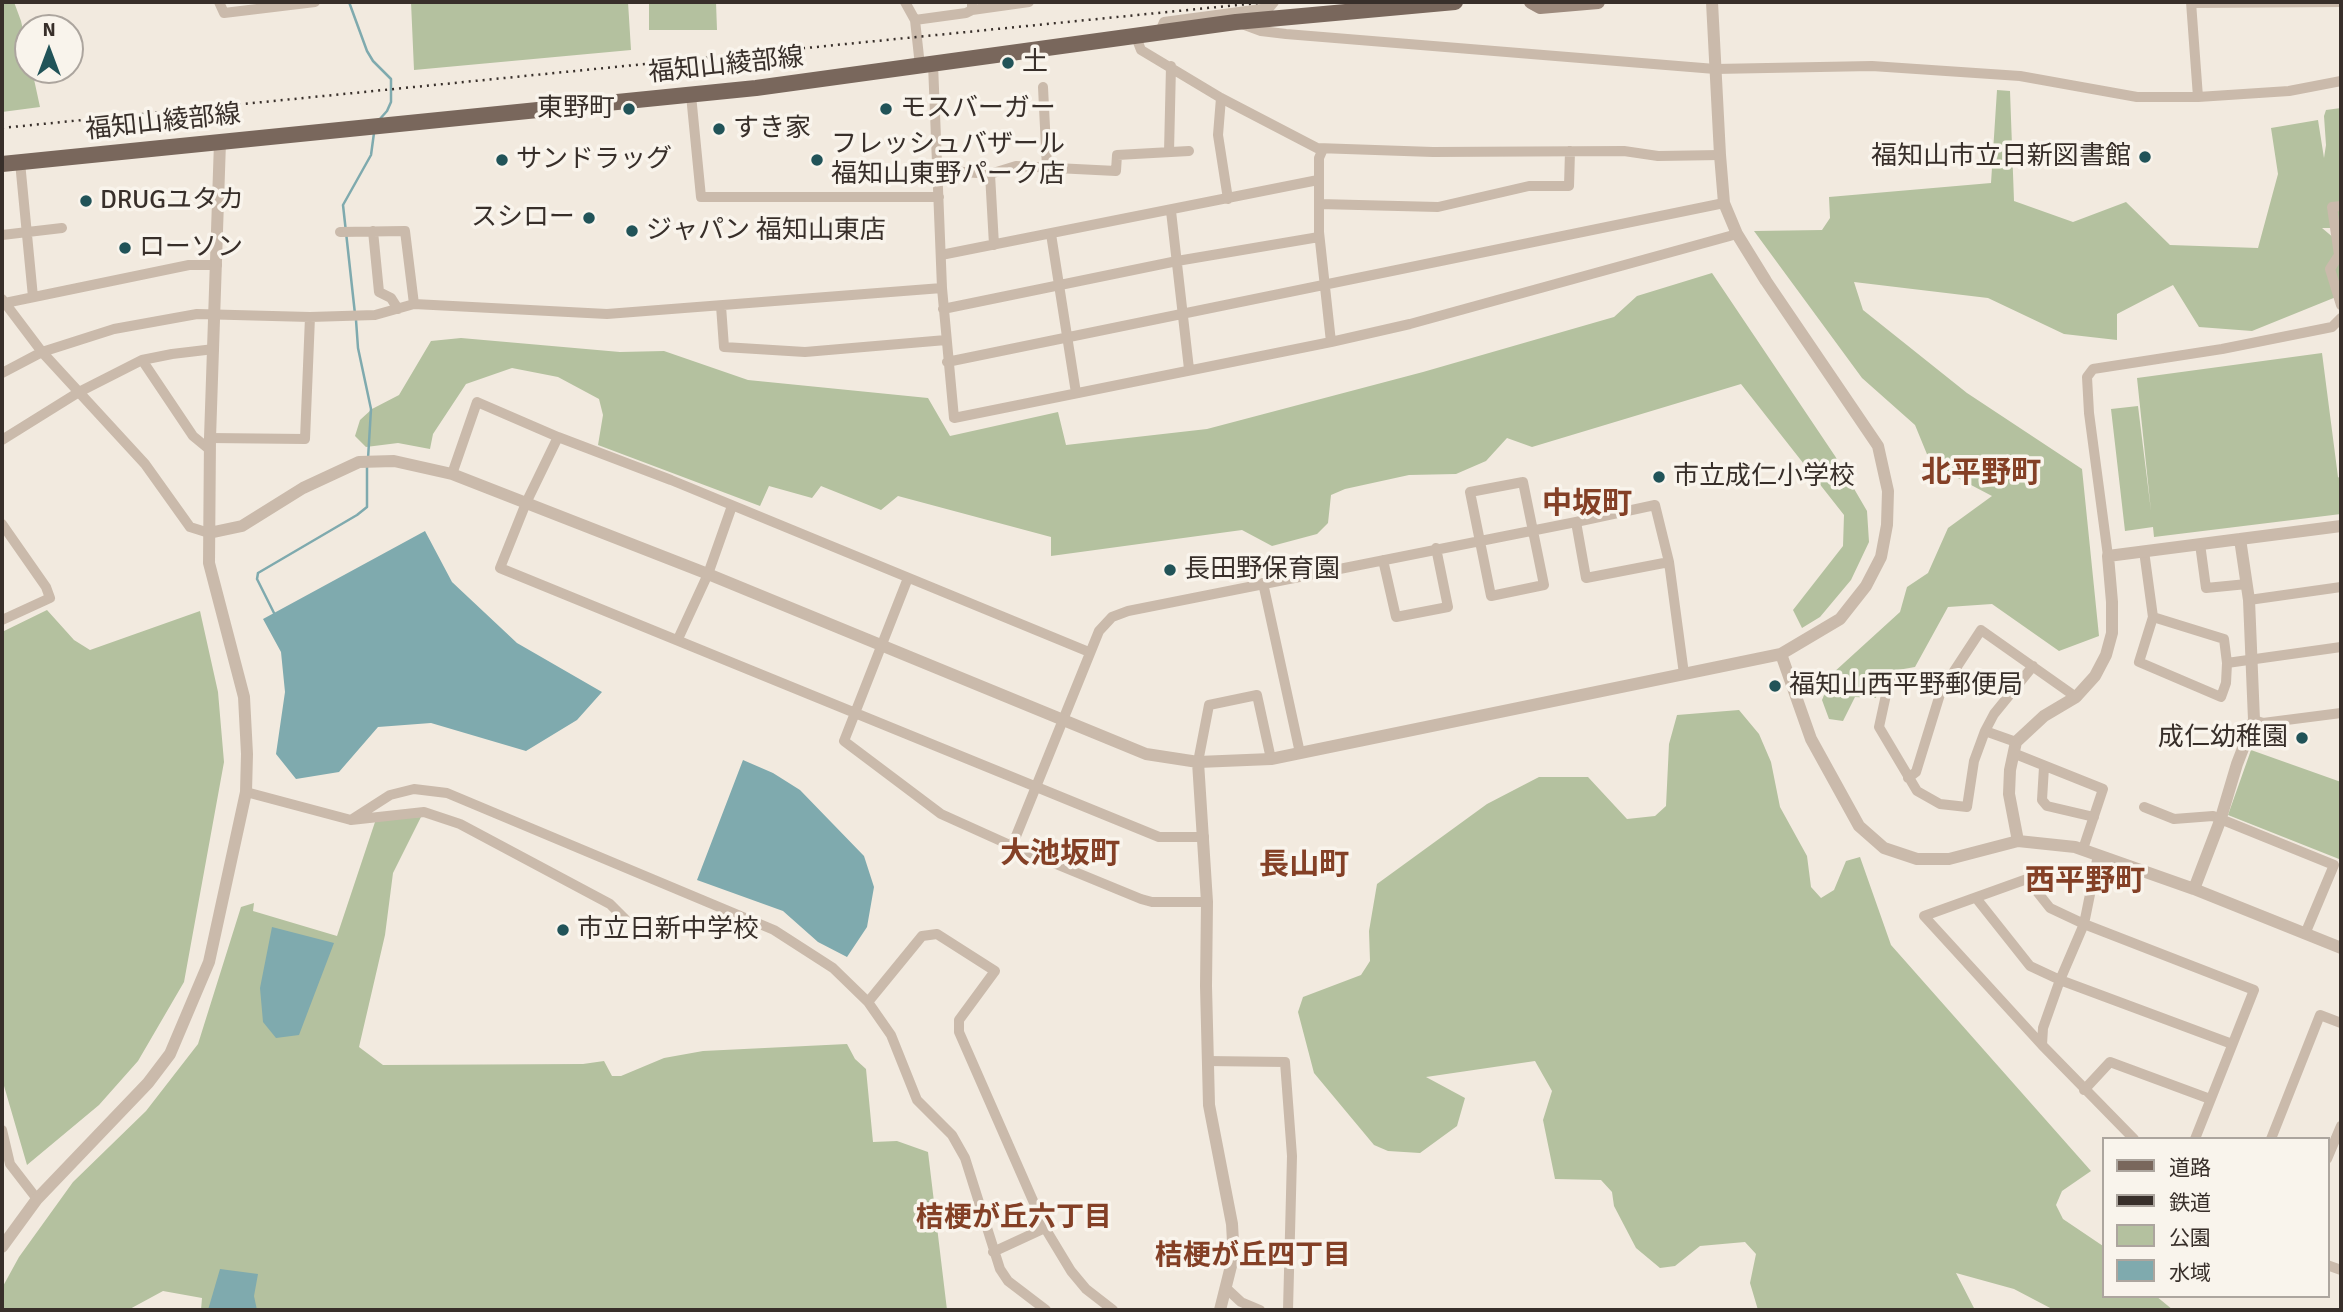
<!DOCTYPE html>
<html>
<head>
<meta charset="utf-8">
<style>
  body { margin:0 }
  #map { position:relative; width:2343px; height:1312px; overflow:hidden; background:#f2eadf; font-family:Signika,"Noto Sans JP",sans-serif }
  canvas { display:block }
  .frame { position:absolute; inset:0; border:4px solid #382f2a; pointer-events:none }
  .legend { position:absolute; left:2102px; top:1137px; width:228px; height:161px; box-sizing:border-box; background:#f9f4ec; border:2px solid #aca59e; margin:0; padding:9px 12px; list-style:none; font-size:21px; color:#382f2a }
  .legend li { display:flex; align-items:center; gap:14px; height:35px }
  .legend b { width:35px; border:2px solid #aca59e }
  .north { position:absolute; left:14px; top:14px; width:70px; height:70px; box-sizing:border-box; background:#f9f4ec; border:2px solid #aca59e; border-radius:50%; rotate:0deg; font-size:19px; font-weight:700; line-height:28px; text-align:center; color:#382f2a }
  .north::after { content:''; display:block; margin:auto; width:24px; height:32px; background:#215358; clip-path:polygon(50% 0,100% 100%,50% 72%,0 100%) }
</style>
</head>
<body>
<div id="map">
<canvas width="2343" height="1312"></canvas>
<div class="frame"></div>
<ul class="legend">
<li><b style="height:9px;background:#79675c"></b>道路</li>
<li><b style="height:9px;background:#382f2a"></b>鉄道</li>
<li><b style="height:19px;background:#b4c19f"></b>公園</li>
<li><b style="height:19px;background:#7faaae"></b>水域</li>
</ul>
<div class="north">N</div>
</div>
<script>
const ctx = document.querySelector('canvas').getContext('2d');
ctx.lineJoin = 'round';
function fillPath(path, color) {
  ctx.fillStyle = color;
  ctx.fill(path, 'evenodd');
}
function toPath(rows) {
  const path = new Path2D();
  for (const r of rows) {
    path.moveTo(r[0], r[1]);
    for (let i = 2; i < r.length; i += 2) path.lineTo(r[i], r[i + 1]);
  }
  return path;
}
function stroke(path, color, width, dash) {
  ctx.strokeStyle = color;
  ctx.lineWidth = width;
  ctx.lineCap = dash ? 'butt' : 'round';
  ctx.setLineDash(dash || []);
  ctx.stroke(path);
}
function drawText(font, color, halo, rows, align = 'center') {
  ctx.font = font + ' Signika,"Noto Sans JP",sans-serif';
  ctx.lineWidth = 7;
  ctx.setLineDash([]);
  ctx.textBaseline = 'middle';
  ctx.strokeStyle = halo;
  ctx.fillStyle = color;
  for (const [text, x, y, turn = 0] of rows) {
    ctx.save();
    ctx.translate(x, y);
    ctx.rotate((+turn || 0) * Math.PI / 180);
    ctx.textAlign = isNaN(turn) ? turn : align;
    if (halo) ctx.strokeText(text, 0, 0);
    ctx.fillText(text, 0, 0);
    ctx.restore();
  }
}
fillPath(toPath([
  [2,2,14,2,21,21,28,52,28,70,32,70,40,107,2,112],
  [411,2,628,2,631,50,414,70],
  [649,2,716,2,717,30,649,30],
  [1997,90,2010,91,2014,201,2073,222,2126,202,2170,245,2258,248,2278,174,2271,128,2318,120,2324,158,2326,145,2324,116,2326,110,2341,108,2341,228,2322,228,2341,244,2341,295,2252,331,2199,327,2173,285,2117,314,2117,340,2064,334,1988,298,1854,282,1863,310,1967,393,2082,469,2099,636,2059,651,1992,604,1948,607,1915,667,1881,673,1876,698,1855,697,1843,721,1829,719,1822,700,1833,673,1900,612,1907,587,1928,573,1948,528,1992,496,1931,464,1915,425,1862,378,1754,231,1822,230,1830,218,1829,197,1991,183],
  [1712,273,1835,456,1867,511,1869,542,1851,580,1820,617,1802,628,1793,610,1843,546,1844,515,1741,384,1532,447,1507,438,1486,461,1456,474,1409,475,1345,489,1331,495,1328,523,1317,534,1272,546,1242,530,1051,556,1051,537,898,496,881,510,821,486,812,498,769,486,760,506,598,445,603,415,599,399,558,377,512,368,466,384,433,434,430,449,398,443,366,447,355,436,360,420,372,409,399,395,431,341,461,338,620,352,664,351,748,380,928,398,950,436,1058,412,1066,445,1207,429,1423,372,1614,317,1637,296],
  [2322,353,2338,477,2341,479,2341,514,2154,537,2153,527,2125,531,2111,409,2138,406,2151,511,2137,378],
  [47,610,74,640,90,650,200,611,218,692,224,762,184,982,138,1061,99,1105,27,1165,2,1079,2,632],
  [1739,710,1759,734,1771,762,1780,807,1807,856,1811,887,1821,898,1834,890,1846,861,1860,857,1891,945,2091,1171,2062,1191,2056,1205,2063,1219,2103,1246,2103,1296,2156,1296,2173,1310,2054,1310,2014,1289,1956,1273,1975,1310,1758,1310,1750,1283,1756,1254,1745,1242,1700,1246,1675,1266,1660,1268,1636,1248,1614,1206,1612,1192,1601,1180,1555,1179,1543,1120,1552,1091,1535,1061,1426,1077,1465,1098,1457,1126,1420,1153,1388,1151,1374,1145,1314,1073,1298,1012,1303,997,1361,975,1370,961,1369,931,1377,884,1487,804,1539,777,1588,777,1627,819,1655,816,1666,806,1669,744,1677,715],
  [2251,750,2341,782,2341,852,2339,859,2228,815],
  [421,817,393,873,385,935,359,1047,383,1065,583,1064,604,1061,612,1076,621,1076,664,1058,703,1051,847,1044,855,1059,866,1069,873,1142,897,1141,928,1152,947,1310,201,1310,202,1298,163,1291,128,1310,2,1310,2,1288,19,1257,73,1182,146,1111,198,1044,241,907,254,903,253,911,337,936,376,819]
]), '#b4c19f');
fillPath(toPath([
  [425,531,452,582,517,643,602,692,577,720,526,751,431,723,378,727,339,772,296,779,276,754,285,692,281,652,263,619],
  [743,760,773,773,800,790,864,856,874,887,867,927,847,957,818,942,783,911,697,880],
  [272,927,334,943,299,1035,276,1038,263,1022,260,988],
  [220,1269,258,1274,254,1296,257,1310,208,1310]
]), '#7faaae');
stroke(toPath([
  [349,2,367,51,373,61,391,79,391,102,387,111,379,120],
  [355,314,343,205,371,155,374,133],
  [356,320,358,348,371,409,368,459],
  [274,613,257,579,258,573,357,515,367,507,367,466]
]), '#7faaae', 2.5);
stroke(toPath([
  [219,2,224,13,315,2],
  [905,2,915,20,920,66],
  [2191,2,2198,97],
  [2192,3,2341,2],
  [972,10,1029,2],
  [915,20,966,13,972,10,972,2],
  [1242,24,1261,31,1286,34,1715,69,1872,66,2020,76,2137,97,2198,97,2289,91,2341,81],
  [1159,34,1164,22,1269,8,1274,2],
  [1136,37,1141,50,1221,98,1317,148,1433,152,1624,151,1658,156,1720,155],
  [933,64,942,288,954,418,1331,342,1410,324,1737,234],
  [1043,87,1047,168],
  [691,95,701,197,939,197],
  [1221,98,1218,135,1228,199],
  [1323,149,1319,158,1319,232,1331,342],
  [1169,152,1171,66],
  [20,162,33,297],
  [938,170,990,174,994,245],
  [990,174,1016,166,1116,171,1117,155,1189,151],
  [1319,204,1438,207,1529,186,1569,186,1570,151],
  [2341,206,2332,207,2339,255,2330,269,2341,305],
  [1171,211,1189,369],
  [373,231,379,292,391,298,398,309],
  [340,232,405,231,414,304],
  [1051,234,1076,393],
  [2,235,62,228],
  [941,255,1318,180],
  [2,299,42,352,145,464,190,527,209,533],
  [5,303,189,265,217,265],
  [721,306,724,347,805,352,946,340],
  [943,309,1177,261,1319,237],
  [142,360,193,436,210,450],
  [947,362,1724,203],
  [2,373,42,352,114,329,197,314,310,317,375,315,414,304,607,314,942,288],
  [558,437,526,503,500,568,1159,837,1204,837],
  [210,438,305,439,310,317],
  [2,440,79,392,142,360,172,354,214,349],
  [452,474,477,402,558,437,671,480,1089,652],
  [1523,482,1544,585,1491,596,1470,492,1523,482],
  [1576,522,1586,578,1669,562],
  [2,524,46,587,50,598,2,620],
  [2200,544,2206,588,2247,584],
  [2144,551,2153,617,2139,662,2221,697,2226,683,2227,663,2224,639,2153,617],
  [2108,556,2089,413,2087,377,2093,369,2222,349,2332,327,2341,318],
  [1383,560,1396,617,1448,607,1436,548],
  [908,578,844,741,941,814,1012,846,1141,899,1152,902,1207,902],
  [1263,583,1300,753],
  [2249,600,2341,587],
  [678,639,708,574,732,506],
  [2227,663,2341,647],
  [2254,720,2263,723,2341,713],
  [1985,731,1994,714,2033,666],
  [2016,742,1985,731,1974,761,1967,807,1940,804,1917,791,1879,727,1889,681,1921,679,1941,691,1981,630,2076,697],
  [2013,753,2103,789,2083,849],
  [1198,762,1209,705,1257,695,1271,759],
  [2044,767,2042,800,2047,806,2094,817],
  [1908,778,1916,772,1941,691],
  [246,792,351,820,424,812,460,824,610,904,625,919],
  [2144,807,2174,819,2213,816,2334,865,2305,934],
  [351,820,390,795,414,789,447,793,774,930,833,968,868,1002,891,1035,917,1100,952,1135,965,1158,1000,1269,1008,1281,1046,1310],
  [1012,846,1099,631,1112,617,1128,611,1576,522,1655,505,1669,562,1684,674],
  [2098,855,2084,924,2060,980,2043,1028,2042,1045,2134,1139],
  [1976,898,2030,966,2060,980,2232,1044],
  [868,1002,922,936,937,934,995,971,959,1020,959,1032,1045,1228,1071,1271,1086,1289,1113,1310],
  [2042,1045,1924,916,2027,879,2050,908,2084,924,2254,990,2195,1139],
  [1207,1061,1285,1062,1292,1156,1288,1310],
  [2084,1090,2110,1062,2210,1099],
  [2,1130,10,1164,37,1199],
  [2271,1139,2320,1015,2341,1023],
  [2327,1159,2341,1126],
  [993,1252,1045,1228],
  [2327,1265,2341,1270],
  [1227,1289,1241,1302,1260,1310]
]), '#cabaab', 10);
stroke(toPath([
  [209,533,242,526,303,488,359,462,394,461,452,474,708,574,1146,754,1198,762,1271,759,1781,654,1840,619,1866,586,1881,557,1887,525,1888,491,1878,446,1766,281,1737,234,1724,203,1720,155,1712,2],
  [1781,654,1811,739,1859,826,1884,848,1917,859,1949,859,2018,841,2075,847,2194,889,2341,948],
  [1198,762,1207,902,1206,986,1209,1105,1232,1224,1233,1242,1233,1258,1220,1310],
  [2018,841,2009,794,2010,770,2016,742,2044,716,2076,697,2095,676,2106,655,2112,633,2112,602,2108,556,2341,526],
  [2194,889,2220,821,2237,764,2254,720,2249,600,2240,539],
  [2,1247,37,1199,148,1083,170,1054,209,962,246,792,247,754,244,697,209,563,210,438,220,142]
]), '#cabaab', 12);
stroke(toPath([
  [1531,2,1540,7,1598,2]
]), '#9d8a7d', 14);
stroke(toPath([
  [2,164,756,88,1236,22,1455,2]
]), '#79675c', 16);
stroke(toPath([
  [2,128,1268,2]
]), '#382f2a', 2.5, [2, 5]);
for (const [x, y, r, color] of [
  [1008,63,7,"#215358"],
  [629,109,7,"#215358"],
  [886,109,7,"#215358"],
  [719,129,7,"#215358"],
  [2145,157,7,"#215358"],
  [502,160,7,"#215358"],
  [817,160,7,"#215358"],
  [86,201,7,"#215358"],
  [589,218,7,"#215358"],
  [632,231,7,"#215358"],
  [125,248,7,"#215358"],
  [1659,477,7,"#215358"],
  [1170,570,7,"#215358"],
  [1775,686,7,"#215358"],
  [2302,738,7,"#215358"],
  [563,930,7,"#215358"]
]) {
  const dot = new Path2D();
  dot.arc(x, y, r, 0, 2 * Math.PI);
  ctx.fillStyle = color;
  ctx.fill(dot);
  stroke(dot, '#f9f4ec', 2.5);
}
drawText('26px', '#382f2a', '#f9f4ec', [
  ["土",1022,63],
  ["東野町",615,109,"right"],
  ["モスバーガー",900,109],
  ["すき家",733,129],
  ["フレッシュバザール",831,145],
  ["福知山東野パーク店",831,175],
  ["福知山市立日新図書館",2131,157,"right"],
  ["サンドラッグ",516,160],
  ["DRUGユタカ",100,201],
  ["スシロー",575,218,"right"],
  ["ジャパン 福知山東店",646,231],
  ["ローソン",139,248],
  ["市立成仁小学校",1673,477],
  ["長田野保育園",1184,570],
  ["福知山西平野郵便局",1789,686],
  ["成仁幼稚園",2288,738,"right"],
  ["市立日新中学校",577,930]
], 'left');
drawText('26px', '#382f2a', '#f9f4ec', [
  ["福知山綾部線",726,66,-6],
  ["福知山綾部線",163,123,-6]
]);
drawText('bold 28px', '#844026', '#f9f4ec', [
  ["桔梗が丘六丁目",1014,1219],
  ["桔梗が丘四丁目",1253,1257]
]);
drawText('bold 30px', '#844026', '#f9f4ec', [
  ["北平野町",1981,474],
  ["中坂町",1587,505],
  ["大池坂町",1060,855],
  ["長山町",1304,866],
  ["西平野町",2085,882]
]);
</script>
</body>
</html>
